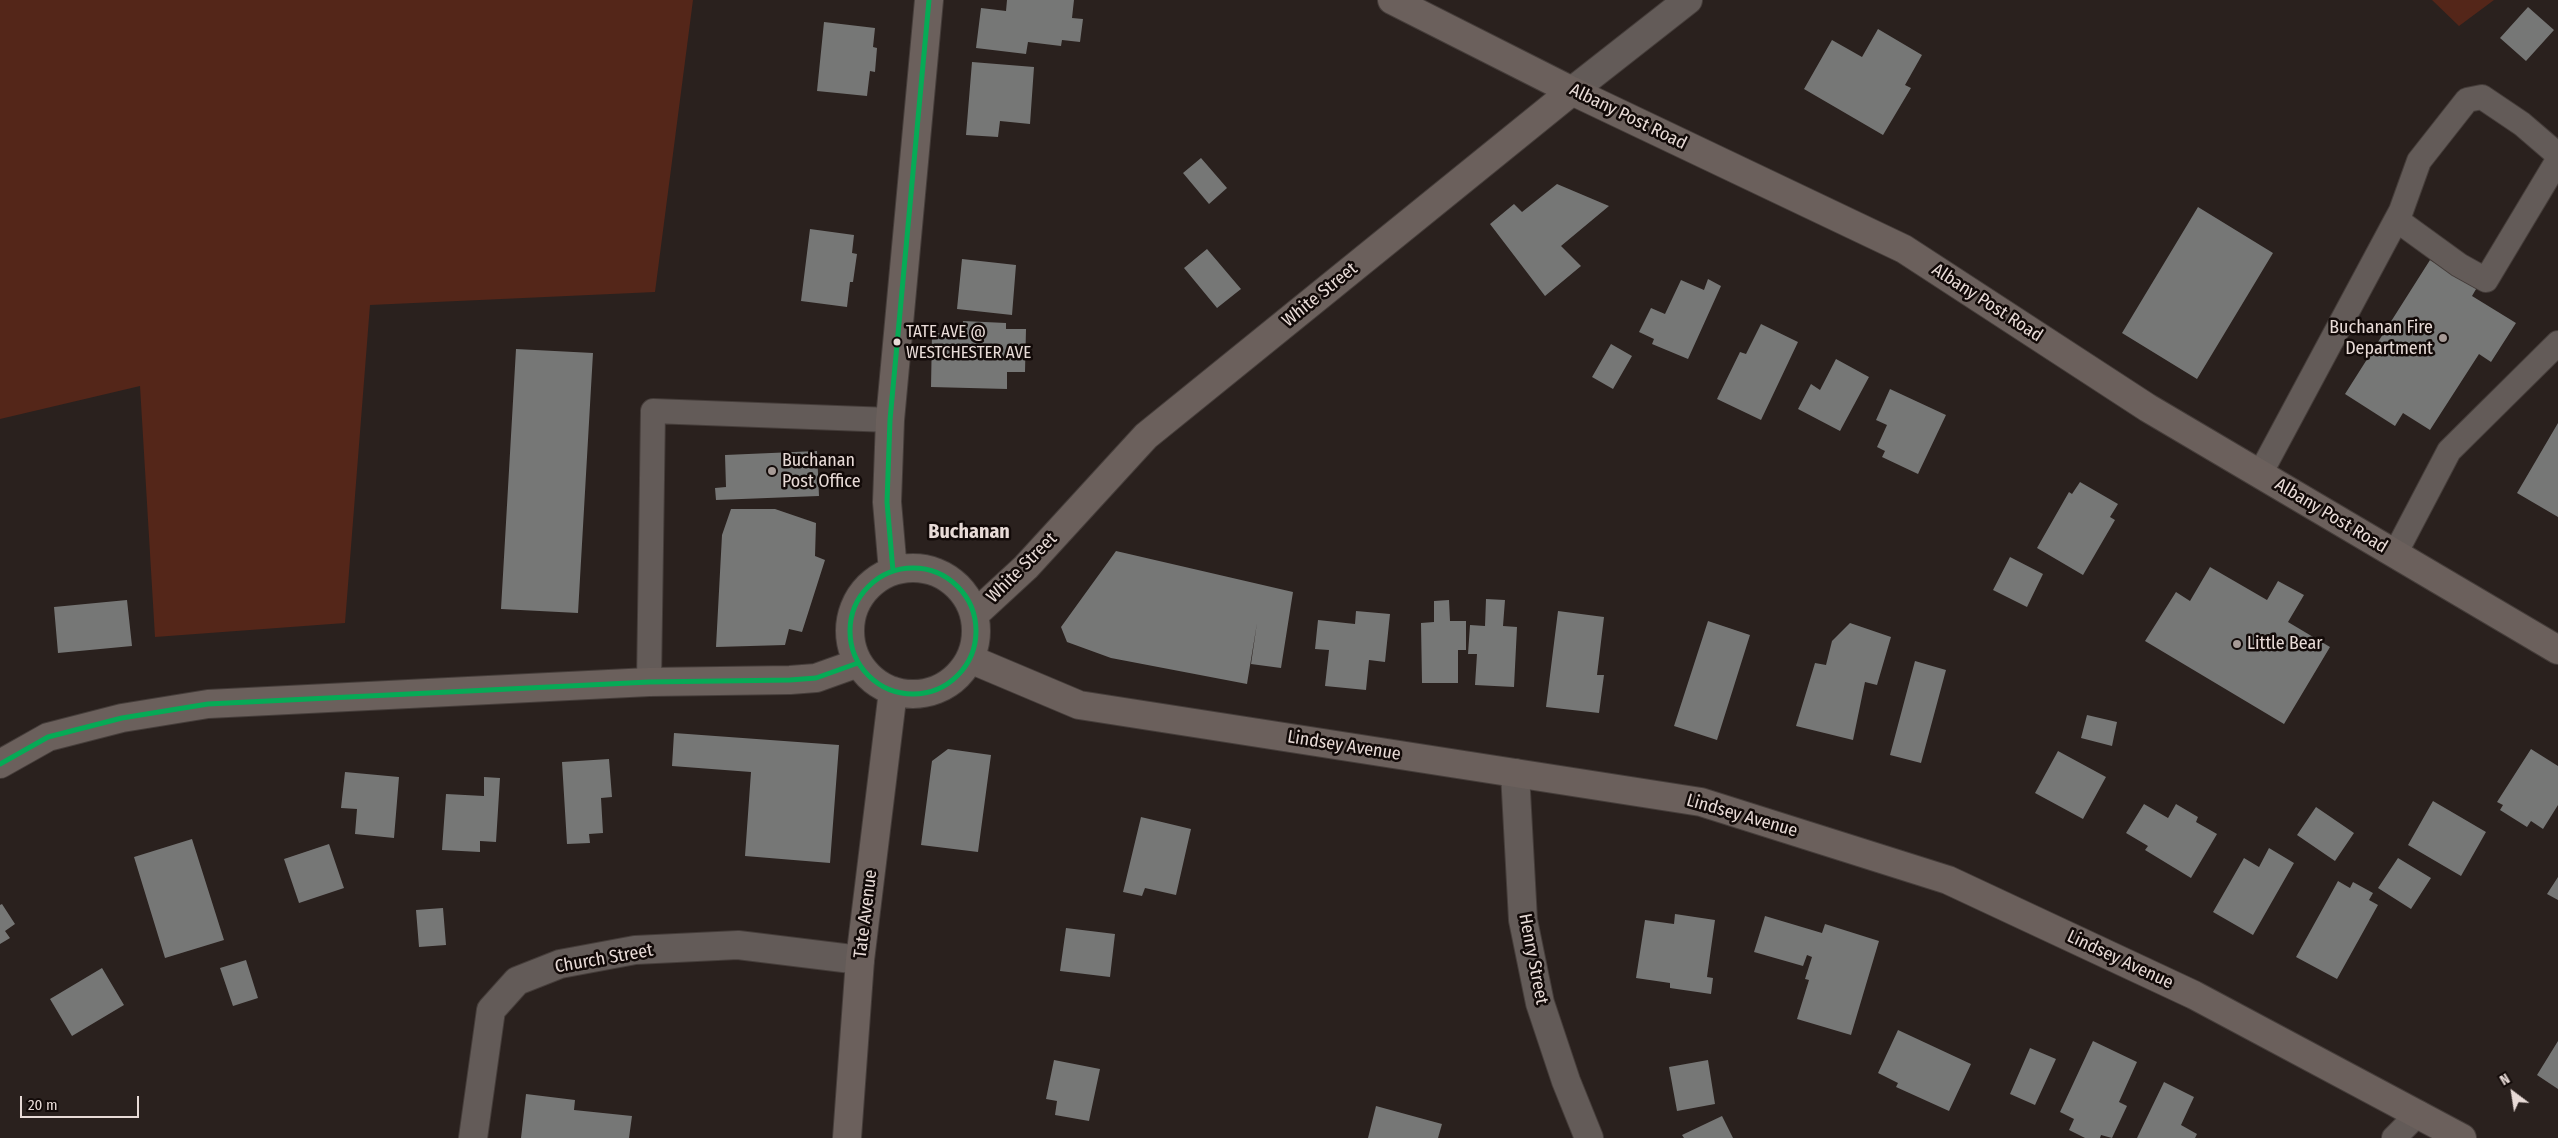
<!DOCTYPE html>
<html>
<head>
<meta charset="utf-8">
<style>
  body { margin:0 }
  #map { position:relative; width:2558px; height:1138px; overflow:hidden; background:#2a211e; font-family:"Fira Sans Condensed",sans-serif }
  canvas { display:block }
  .north { position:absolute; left:2488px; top:1068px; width:50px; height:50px; -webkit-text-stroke:4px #120a08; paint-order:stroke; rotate:329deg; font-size:14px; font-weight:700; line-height:20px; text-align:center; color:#e8dbd7 }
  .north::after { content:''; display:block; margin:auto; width:18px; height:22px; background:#e8dbd7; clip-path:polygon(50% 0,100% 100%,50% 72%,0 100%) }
  .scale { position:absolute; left:20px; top:1096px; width:119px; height:22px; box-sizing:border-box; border:2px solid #e8dbd7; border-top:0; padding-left:6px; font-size:15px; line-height:18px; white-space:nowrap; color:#e8dbd7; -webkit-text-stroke:4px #120a08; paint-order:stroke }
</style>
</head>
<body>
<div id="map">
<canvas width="2558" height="1138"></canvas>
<div class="north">N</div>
<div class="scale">20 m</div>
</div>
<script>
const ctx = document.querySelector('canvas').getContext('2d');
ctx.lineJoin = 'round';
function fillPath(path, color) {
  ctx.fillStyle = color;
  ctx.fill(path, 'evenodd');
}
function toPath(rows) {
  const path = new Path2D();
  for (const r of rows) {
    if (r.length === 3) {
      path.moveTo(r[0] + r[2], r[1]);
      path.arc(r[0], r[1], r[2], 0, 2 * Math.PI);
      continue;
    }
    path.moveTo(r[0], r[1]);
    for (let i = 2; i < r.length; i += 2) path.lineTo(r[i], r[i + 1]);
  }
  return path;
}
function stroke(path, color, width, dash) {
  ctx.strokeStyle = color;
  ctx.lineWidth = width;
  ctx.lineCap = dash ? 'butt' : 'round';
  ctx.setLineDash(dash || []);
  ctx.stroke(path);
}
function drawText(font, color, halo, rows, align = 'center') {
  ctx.font = font + ' "Fira Sans Condensed",sans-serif';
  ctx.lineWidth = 5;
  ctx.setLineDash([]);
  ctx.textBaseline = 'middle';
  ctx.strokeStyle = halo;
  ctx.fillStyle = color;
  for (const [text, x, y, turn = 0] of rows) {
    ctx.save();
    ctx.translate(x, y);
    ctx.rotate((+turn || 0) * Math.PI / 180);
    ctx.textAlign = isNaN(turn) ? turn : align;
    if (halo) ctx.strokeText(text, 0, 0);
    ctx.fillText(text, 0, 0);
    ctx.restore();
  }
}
fillPath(toPath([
  [0,0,693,0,655,292,370,305,345,623,155,637,140,386,0,419],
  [2432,0,2494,0,2459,26]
]), '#542619');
fillPath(toPath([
  [1007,0,1074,0,1072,18,1083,19,1080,42,1062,40,1061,46,1028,42,1026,54,976,48,981,8,1006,11],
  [2528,7,2554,30,2526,61,2500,38],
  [824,22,875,28,873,47,877,48,875,72,870,71,867,96,817,91],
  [1878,29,1922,55,1905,85,1911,88,1883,135,1804,89,1832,40,1862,57],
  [972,62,1034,67,1030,124,1000,121,998,137,966,135],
  [1201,158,1227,188,1209,204,1183,173],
  [1557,184,1609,206,1561,246,1581,266,1545,296,1490,224,1514,204,1522,212],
  [2198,207,2273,253,2197,379,2122,333],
  [810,229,854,235,852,253,857,254,853,282,850,282,847,307,801,301],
  [1207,249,1241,289,1217,308,1184,268],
  [962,259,1016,265,1012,315,957,309],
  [2430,260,2453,274,2479,284,2472,296,2516,323,2491,362,2479,354,2430,430,2403,413,2395,426,2345,394],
  [1708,279,1721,286,1688,359,1652,344,1654,339,1639,332,1651,308,1665,314,1681,280,1704,290],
  [963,321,1006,323,1006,329,1026,329,1025,372,1007,372,1007,389,931,387,932,333,962,334],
  [1761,324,1798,342,1761,420,1717,399,1740,352,1746,354],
  [1611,344,1632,356,1613,389,1592,377],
  [516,349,593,353,578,613,501,609],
  [1836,359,1869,377,1840,431,1798,409,1811,384,1820,390],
  [1890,389,1946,415,1918,474,1882,457,1885,451,1877,447,1887,425,1876,420],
  [2558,423,2558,517,2517,493],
  [817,451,819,496,716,500,715,488,726,487,725,455],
  [2080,482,2118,504,2110,517,2115,520,2083,575,2037,548,2069,492,2072,494],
  [731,509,775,509,816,523,815,556,825,560,802,632,789,629,785,645,716,647,722,535],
  [1116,551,1293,592,1281,668,1251,664,1257,623,1247,684,1111,658,1067,642,1061,627],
  [2010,557,2043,574,2027,607,1993,590],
  [2210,567,2267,600,2278,581,2304,595,2288,622,2330,647,2284,724,2145,641,2176,592,2190,601],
  [1486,599,1505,600,1503,626,1517,627,1514,687,1475,685,1477,654,1468,654,1470,625,1485,626],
  [127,600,132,646,58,653,54,607],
  [1449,600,1450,621,1466,621,1466,650,1458,650,1458,683,1422,683,1421,623,1434,622,1434,601],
  [1356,611,1390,614,1385,662,1369,660,1366,690,1325,686,1329,650,1315,649,1318,620,1355,624],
  [1558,611,1604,617,1597,675,1604,675,1599,713,1546,707],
  [1708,621,1750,635,1717,740,1674,726],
  [1850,623,1891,637,1877,685,1865,682,1853,740,1796,726,1815,663,1826,665,1832,641],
  [1915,661,1946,670,1921,763,1890,755],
  [2087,715,2117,722,2112,746,2081,738],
  [674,733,839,745,830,863,745,856,751,772,672,766],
  [948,749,991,755,978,852,921,845,932,761],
  [2531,749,2558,766,2558,805,2543,829,2531,821,2527,827,2500,810,2503,805,2497,802],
  [2058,751,2106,777,2083,819,2035,793],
  [609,759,612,797,601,798,603,833,589,834,590,843,567,844,562,762],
  [345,772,399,777,394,838,355,834,357,809,341,808],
  [484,777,500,778,496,842,480,841,480,852,442,850,446,794,484,796],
  [2433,801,2486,832,2461,876,2408,845],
  [2144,804,2168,818,2176,804,2198,817,2196,822,2217,834,2191,878,2145,850,2148,846,2126,833],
  [2316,807,2354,833,2335,861,2297,835],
  [1141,817,1191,829,1176,895,1145,888,1142,896,1123,892],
  [192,839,224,940,165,958,134,857],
  [329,844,344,888,299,903,284,859],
  [2269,848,2294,863,2253,935,2213,912,2244,858,2259,867],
  [2398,858,2431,878,2411,909,2378,888],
  [2558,877,2558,900,2547,894],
  [2338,881,2350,888,2353,882,2373,893,2369,900,2378,905,2337,979,2296,957],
  [2,904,15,924,5,931,10,938,0,944,0,905],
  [443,908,446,945,419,947,416,910],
  [1675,914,1715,920,1707,977,1713,978,1711,994,1670,988,1670,983,1636,978,1645,920,1674,924],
  [1765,916,1822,933,1825,924,1879,941,1851,1035,1797,1019,1809,980,1805,979,1812,957,1807,955,1803,966,1754,952],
  [1066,928,1115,934,1110,977,1060,971],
  [246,960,258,998,233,1006,220,968],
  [102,968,124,1005,72,1036,50,999],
  [1898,1030,1971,1064,1949,1111,1896,1087,1898,1083,1878,1073],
  [2093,1041,2137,1062,2119,1102,2127,1106,2112,1138,2101,1135,2100,1138,2085,1138,2069,1130,2074,1119,2060,1112],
  [2558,1041,2558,1089,2537,1075],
  [2030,1048,2056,1059,2035,1105,2010,1094],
  [1054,1060,1100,1069,1089,1121,1055,1115,1057,1101,1046,1099],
  [1708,1060,1715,1104,1677,1111,1669,1067],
  [2164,1082,2194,1097,2181,1125,2197,1134,2195,1138,2137,1138],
  [526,1094,575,1100,574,1110,632,1116,629,1138,521,1138],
  [1376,1106,1442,1124,1438,1138,1368,1138],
  [1722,1116,1733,1138,1684,1138,1682,1135]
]), '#767776');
const lane = toPath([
  [2397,220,2459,265,2486,280,2558,160],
  [2260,474,2401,211,2419,161,2467,100,2482,97,2522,124,2558,155],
  [2395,554,2449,451,2558,343],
  [649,682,653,411,890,420],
  [2394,1138,2419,1113]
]);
const street = toPath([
  [1572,91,1688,0],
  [1515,773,1523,920,1540,1003,1566,1081,1589,1138],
  [473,1138,491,1010,517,981,560,964,635,950,738,945,860,960]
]);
const secondary = toPath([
  [1392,0,1572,91,1904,249,2148,408,2558,650],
  [913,631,63],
  [893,571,887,502,890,420,929,0],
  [974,615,1026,567,1146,436,1572,91],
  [970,659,1079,705,1701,802,1948,880,2194,995,2462,1138],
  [0,764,48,737,122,718,208,704,649,682,790,680,816,678,858,663],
  [847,1138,860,960,893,691]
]);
stroke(lane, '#453d3a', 26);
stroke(street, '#453d3a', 30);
stroke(secondary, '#453d3a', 30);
stroke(lane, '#635b58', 24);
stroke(street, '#635b58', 28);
stroke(secondary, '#6b605c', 28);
stroke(toPath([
  [913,631,63],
  [893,571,887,502,890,420,929,0],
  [0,764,48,737,122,718,208,704,649,682,790,680,816,678,858,663]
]), '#06aa56', 5);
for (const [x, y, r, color] of [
  [2443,338,5,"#a69a96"],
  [897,342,4.5,"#e8dbd7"],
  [772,471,5,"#a69a96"],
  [2237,644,5,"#a69a96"]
]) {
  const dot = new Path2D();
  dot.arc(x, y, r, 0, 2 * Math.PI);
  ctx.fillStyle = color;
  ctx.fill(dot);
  stroke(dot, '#120a08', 2);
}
drawText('17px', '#e8dbd7', '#120a08', [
  ["TATE AVE @",906,332],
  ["WESTCHESTER AVE",906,353]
], 'left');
drawText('18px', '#e8dbd7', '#120a08', [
  ["Albany Post Road",1628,117,26],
  ["White Street",1320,295,-39],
  ["Albany Post Road",1987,303,33],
  ["Albany Post Road",2331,516,31],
  ["White Street",1022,568,-45],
  ["Lindsey Avenue",1344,746,9],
  ["Lindsey Avenue",1742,816,16],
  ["Tate Avenue",866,914,-83],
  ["Church Street",604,959,-10],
  ["Henry Street",1533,959,79],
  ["Lindsey Avenue",2120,960,25]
]);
drawText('18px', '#e8dbd7', '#120a08', [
  ["Buchanan Fire",2433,328,"right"],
  ["Department",2433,349,"right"],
  ["Buchanan",782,461],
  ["Post Office",782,482],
  ["Little Bear",2247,644]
], 'left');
drawText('bold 20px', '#e8dbd7', '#120a08', [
  ["Buchanan",969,532]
]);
</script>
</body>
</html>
